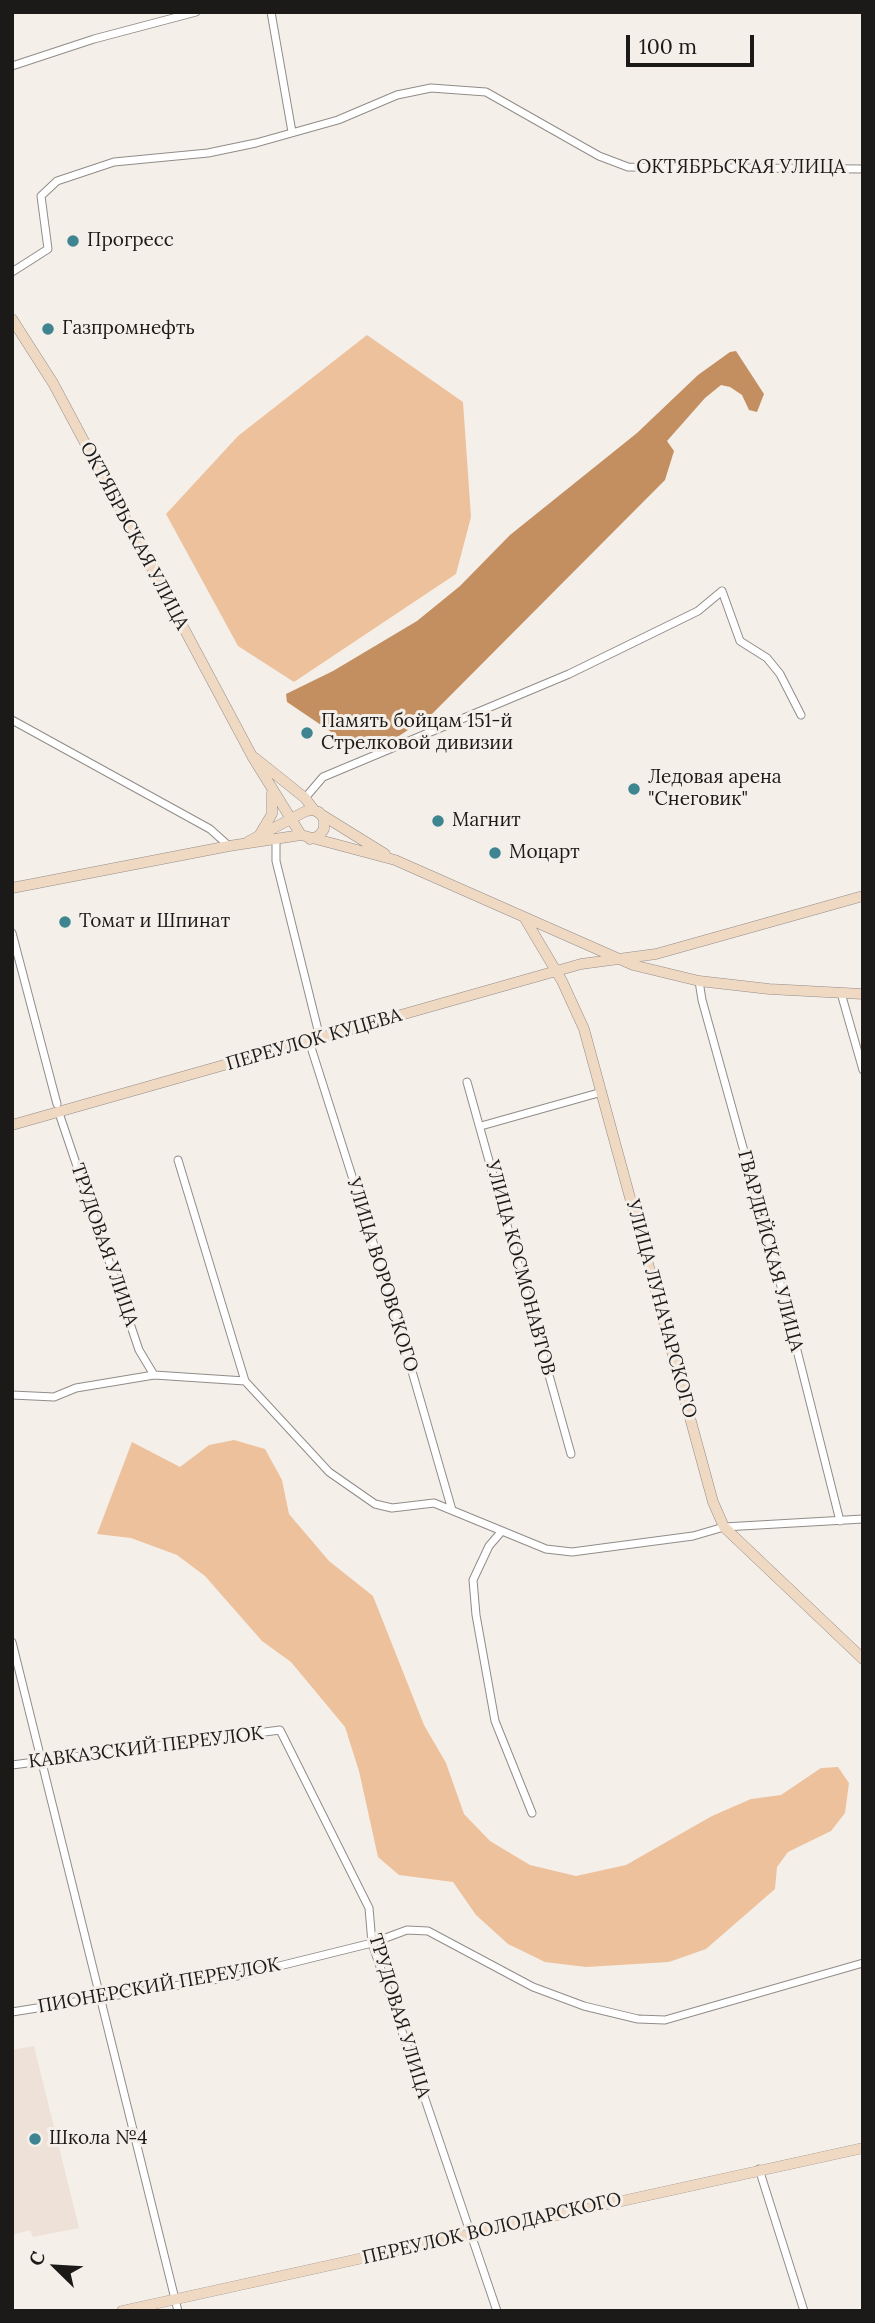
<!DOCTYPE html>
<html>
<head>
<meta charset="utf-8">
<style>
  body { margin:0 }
  #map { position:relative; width:875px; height:2323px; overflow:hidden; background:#f5efea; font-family:Lora,serif }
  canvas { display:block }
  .frame { position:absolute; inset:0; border:14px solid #1c1a18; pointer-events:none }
  .north { position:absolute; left:21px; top:2232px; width:70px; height:70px; -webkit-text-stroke:5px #f5efea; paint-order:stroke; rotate:294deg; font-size:19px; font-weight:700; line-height:28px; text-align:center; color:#1c1a18 }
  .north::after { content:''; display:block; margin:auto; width:24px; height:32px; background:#1c1a18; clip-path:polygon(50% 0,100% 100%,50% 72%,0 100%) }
  .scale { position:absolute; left:626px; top:35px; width:128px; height:32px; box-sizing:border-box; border:4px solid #1c1a18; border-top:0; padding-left:9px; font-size:21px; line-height:24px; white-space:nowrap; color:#1c1a18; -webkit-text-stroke:5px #f5efea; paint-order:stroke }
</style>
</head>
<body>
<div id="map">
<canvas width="875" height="2323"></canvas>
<div class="frame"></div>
<div class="north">С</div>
<div class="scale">100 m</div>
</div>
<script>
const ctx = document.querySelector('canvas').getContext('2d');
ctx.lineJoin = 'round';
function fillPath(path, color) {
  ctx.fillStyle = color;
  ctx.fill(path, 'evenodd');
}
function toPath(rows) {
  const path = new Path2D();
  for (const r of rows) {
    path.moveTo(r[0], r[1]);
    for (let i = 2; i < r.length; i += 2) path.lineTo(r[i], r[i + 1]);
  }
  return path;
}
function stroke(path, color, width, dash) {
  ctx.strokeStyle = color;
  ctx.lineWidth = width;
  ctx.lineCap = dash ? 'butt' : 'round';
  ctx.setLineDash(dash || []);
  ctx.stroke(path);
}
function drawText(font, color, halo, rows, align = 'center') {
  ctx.font = font + ' Lora,serif';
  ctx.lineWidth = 6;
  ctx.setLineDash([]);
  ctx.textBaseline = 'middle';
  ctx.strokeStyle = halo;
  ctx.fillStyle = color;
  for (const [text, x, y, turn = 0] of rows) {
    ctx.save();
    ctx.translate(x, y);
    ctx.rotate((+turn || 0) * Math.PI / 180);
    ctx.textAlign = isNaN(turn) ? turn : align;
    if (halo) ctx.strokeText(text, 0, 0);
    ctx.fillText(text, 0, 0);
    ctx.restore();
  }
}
fillPath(toPath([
  [34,2046,79,2228,33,2237,30,2230,12,2235,12,2050]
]), '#eee1d7');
fillPath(toPath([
  [367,335,463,402,471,517,456,574,294,682,238,646,166,514,238,436],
  [234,1440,265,1449,282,1480,289,1514,329,1561,373,1596,424,1725,446,1763,464,1814,490,1841,530,1865,576,1876,626,1865,712,1816,751,1799,781,1795,821,1768,838,1767,849,1783,845,1813,831,1831,788,1852,777,1867,775,1889,706,1949,669,1962,586,1967,545,1962,508,1944,476,1915,453,1882,399,1875,378,1857,359,1771,345,1727,291,1662,262,1641,205,1576,177,1555,131,1538,97,1534,132,1442,180,1467,209,1445]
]), '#edc19b');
fillPath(toPath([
  [736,351,764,394,757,412,749,410,742,395,730,387,721,385,705,398,667,441,674,451,665,480,432,714,396,738,361,752,287,702,286,694,333,671,417,621,460,586,510,535,637,433,698,375,730,352]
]), '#c38f61');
const street = toPath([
  [271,12,292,132],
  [12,66,94,39,196,12],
  [12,272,48,249,41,196,57,181,114,162,208,153,256,143,338,120,397,95,431,88,486,92,599,156,628,167,863,169],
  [12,720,210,829,229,846],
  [305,798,323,777,569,674,698,611,722,591,740,641,767,658,780,674,801,715],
  [276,840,276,861,320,1038],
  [12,933,57,1104],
  [699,981,702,1000,775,1263,840,1521],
  [841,993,863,1070],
  [309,1041,392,1302,452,1510],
  [467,1082,571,1454],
  [59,1113,139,1350,154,1375],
  [481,1126,602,1092],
  [178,1160,245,1381],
  [12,1395,54,1397,76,1388,154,1375,245,1381,329,1472,375,1504,392,1508,434,1503,546,1549,572,1552,693,1536,724,1527,863,1519],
  [501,1532,489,1546,473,1580,476,1615,495,1721,532,1813],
  [12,1642,178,2311],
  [12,1765,280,1730,369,1908,372,1943,497,2311],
  [12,2012,243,1975,372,1943,407,1930,428,1931,533,1987,584,2006,638,2019,665,2020,863,1963],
  [759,2169,804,2311]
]);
const secondary = toPath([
  [12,319,53,383,252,756,301,835,395,860,633,965,699,981,769,989,863,994],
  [255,758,305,798,314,810],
  [260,834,272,814,272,793],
  [310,839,319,836,324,829,324,819,319,812],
  [249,841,306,811,314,810,385,854],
  [12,888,229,846,301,835],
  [524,917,562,981,584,1029,713,1502,724,1527,863,1659],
  [12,1125,581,964,656,954,863,896],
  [122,2311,863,2148]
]);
stroke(street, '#928c88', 9);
stroke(secondary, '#928c88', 11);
stroke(street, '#fff', 7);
stroke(secondary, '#f0d9c3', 10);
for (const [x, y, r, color] of [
  [73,241,7,"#3f8491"],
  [48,329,7,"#3f8491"],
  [307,733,7,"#3f8491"],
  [634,789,7,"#3f8491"],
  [438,821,7,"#3f8491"],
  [495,853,7,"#3f8491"],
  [65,922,7,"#3f8491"],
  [35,2139,7,"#3f8491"]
]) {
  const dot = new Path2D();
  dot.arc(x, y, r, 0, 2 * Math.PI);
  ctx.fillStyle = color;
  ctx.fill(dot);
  stroke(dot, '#f5efea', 2.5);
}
drawText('19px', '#1c1a18', '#f5efea', [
  ["ОКТЯБРЬСКАЯ УЛИЦА",741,168],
  ["ОКТЯБРЬСКАЯ УЛИЦА",134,536,62],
  ["ПЕРЕУЛОК КУЦЕВА",314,1040,-16],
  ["ТРУДОВАЯ УЛИЦА",104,1245,71],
  ["ГВАРДЕЙСКАЯ УЛИЦА",770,1251,75],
  ["УЛИЦА КОСМОНАВТОВ",520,1268,75],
  ["УЛИЦА ВОРОВСКОГО",382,1275,73],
  ["УЛИЦА ЛУНАЧАРСКОГО",661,1309,75],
  ["КАВКАЗСКИЙ ПЕРЕУЛОК",146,1748,-7],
  ["ПИОНЕРСКИЙ ПЕРЕУЛОК",159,1986,-10],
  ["ТРУДОВАЯ УЛИЦА",399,2016,73],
  ["ПЕРЕУЛОК ВОЛОДАРСКОГО",492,2229,-13]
]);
drawText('19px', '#1c1a18', '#f5efea', [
  ["Прогресс",87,241],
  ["Газпромнефть",62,329],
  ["Память бойцам 151-й",321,722],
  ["Стрелковой дивизии",321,744],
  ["Ледовая арена",648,778],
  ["\"Снеговик\"",648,800],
  ["Магнит",452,821],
  ["Моцарт",509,853],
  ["Томат и Шпинат",79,922],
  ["Школа №4",49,2139]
], 'left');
</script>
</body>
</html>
